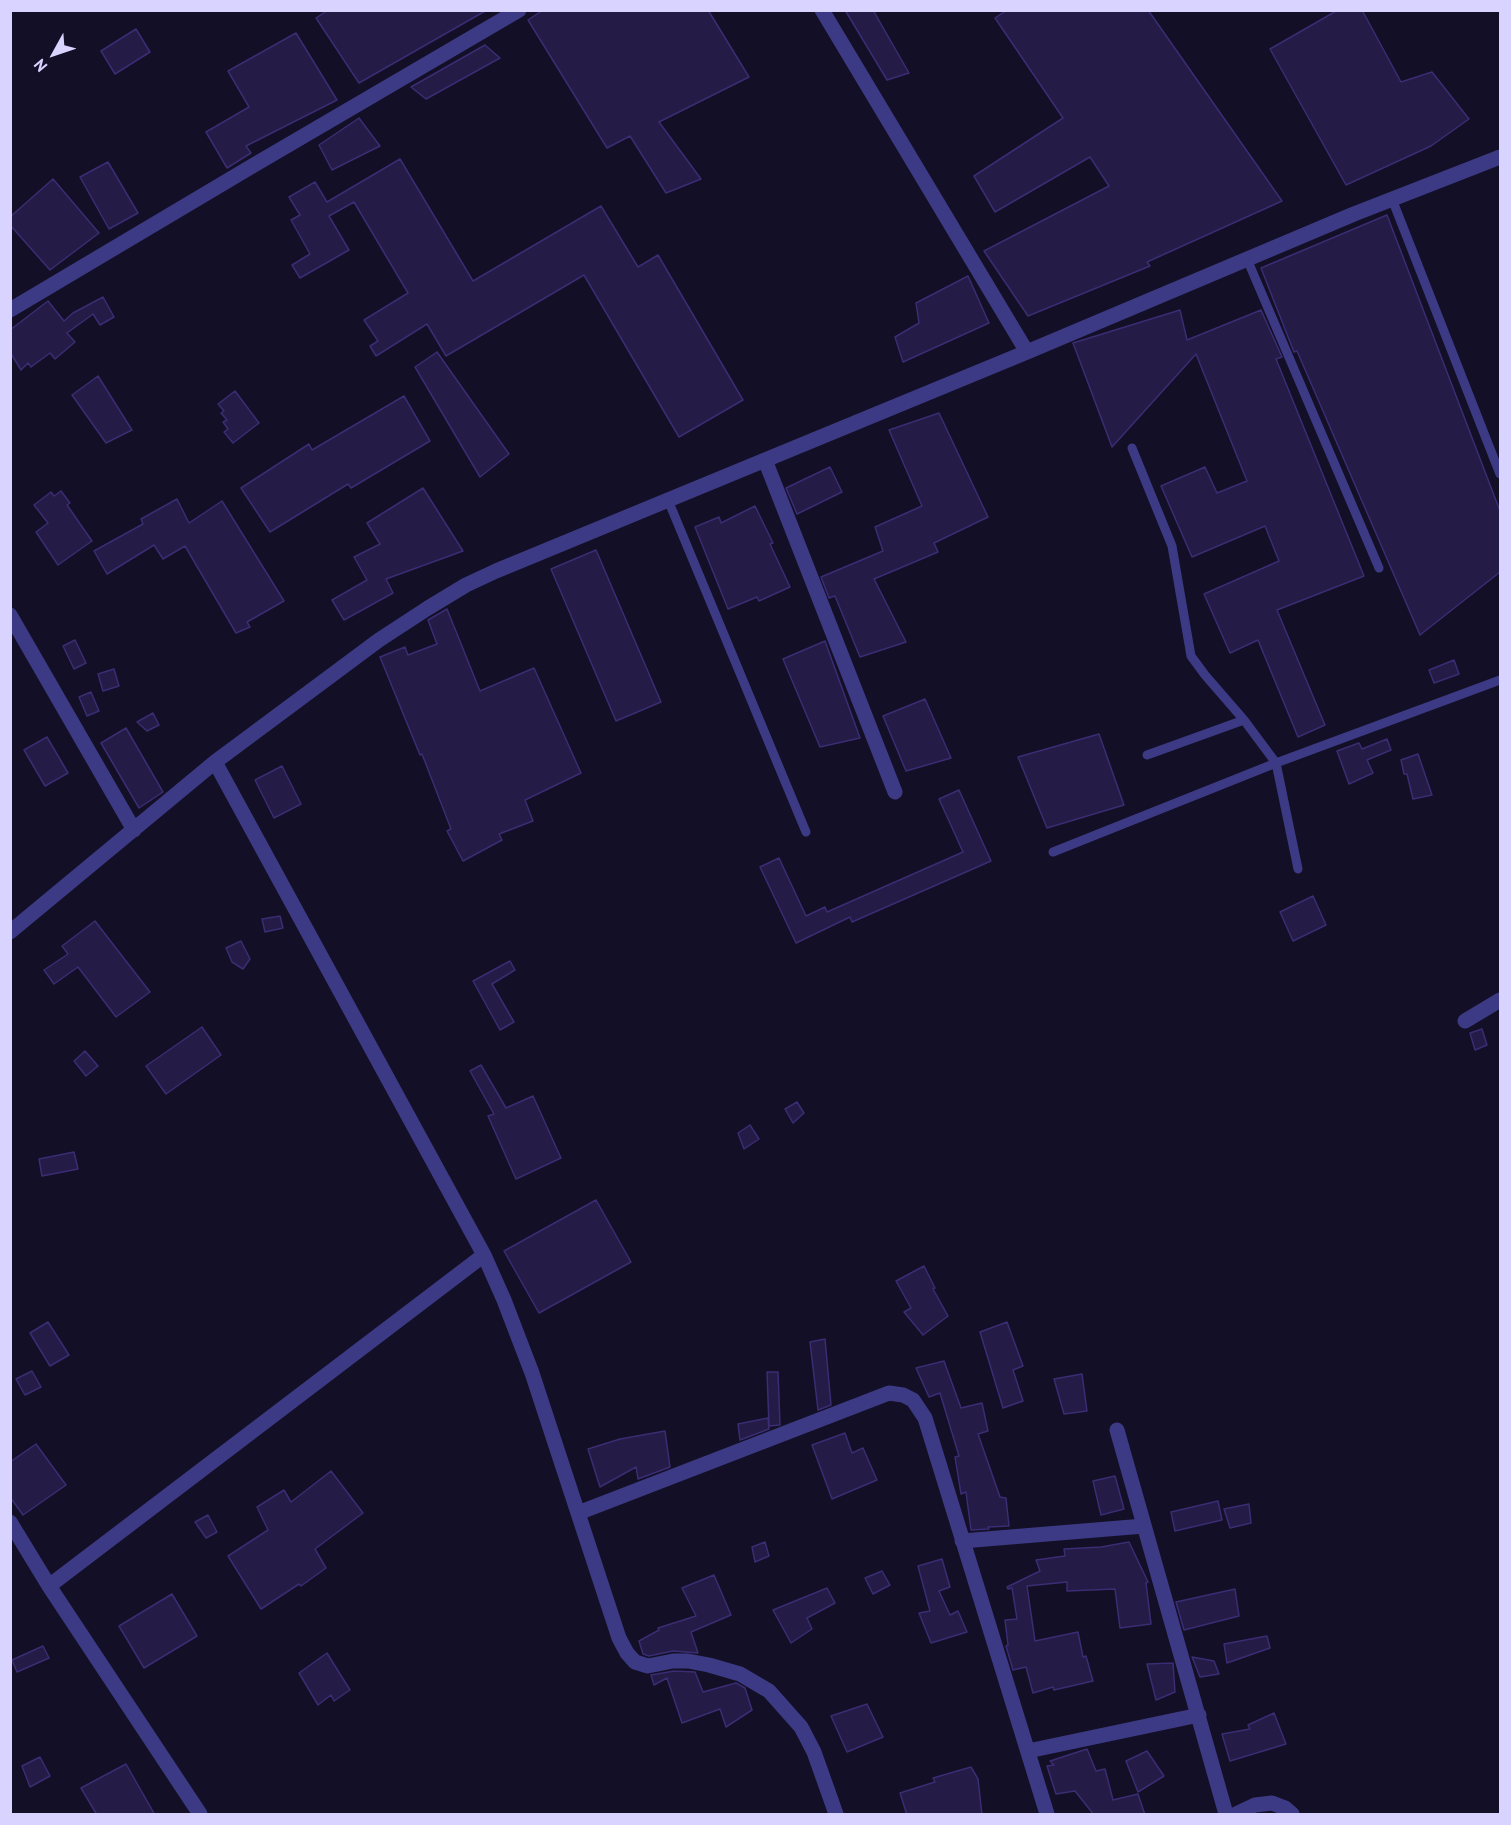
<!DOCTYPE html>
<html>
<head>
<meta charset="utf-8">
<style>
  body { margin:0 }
  #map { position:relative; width:1511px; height:1825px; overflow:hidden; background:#130f26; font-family:"PT Sans",sans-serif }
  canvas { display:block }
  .frame { position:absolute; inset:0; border:12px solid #d9d4ff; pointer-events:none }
  .north { position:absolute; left:24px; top:24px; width:60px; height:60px; -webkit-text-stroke:4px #130f26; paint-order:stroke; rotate:230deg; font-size:16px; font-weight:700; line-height:24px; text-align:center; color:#d9d4ff }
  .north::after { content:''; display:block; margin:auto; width:21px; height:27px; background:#d9d4ff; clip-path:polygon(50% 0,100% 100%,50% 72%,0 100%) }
</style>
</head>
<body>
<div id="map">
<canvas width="1511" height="1825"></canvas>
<div class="frame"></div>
<div class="north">N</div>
</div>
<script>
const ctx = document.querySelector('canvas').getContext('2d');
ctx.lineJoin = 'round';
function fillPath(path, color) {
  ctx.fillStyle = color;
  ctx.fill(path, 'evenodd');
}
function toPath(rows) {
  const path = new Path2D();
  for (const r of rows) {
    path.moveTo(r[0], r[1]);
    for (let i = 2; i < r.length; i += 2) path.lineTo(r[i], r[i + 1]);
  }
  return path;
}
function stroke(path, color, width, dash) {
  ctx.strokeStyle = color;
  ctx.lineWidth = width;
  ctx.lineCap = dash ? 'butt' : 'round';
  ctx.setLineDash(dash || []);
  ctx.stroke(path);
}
const building = toPath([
  [328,10,487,10,359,83,316,18,328,10],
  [543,10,708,10,749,77,659,122,701,179,666,193,630,136,607,148,528,20,543,10],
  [845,10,873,10,909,73,887,80,845,10],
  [1007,10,1148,10,1282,201,1147,262,1150,266,1028,316,984,251,1109,186,1090,157,995,212,974,176,1063,118,995,18,1007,10],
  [1338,10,1362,10,1401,82,1432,72,1469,119,1431,146,1346,185,1270,49,1338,10],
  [136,29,150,52,115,74,101,51,136,29],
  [296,33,337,100,246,146,251,153,227,168,206,132,249,107,228,71,296,33],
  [485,45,500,58,426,99,411,87,485,45],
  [359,118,380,146,332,170,319,145,359,118],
  [400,159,473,281,601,206,638,267,658,255,743,400,679,437,584,275,446,356,427,324,376,356,370,346,378,341,364,320,408,293,354,202,329,216,349,250,300,278,292,265,310,254,291,220,300,215,289,197,315,182,327,202,400,159],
  [108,162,138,213,109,229,80,177,108,162],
  [53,179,99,233,50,270,10,225,10,217,53,179],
  [1387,215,1500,511,1500,572,1420,635,1297,351,1294,352,1261,268,1387,215],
  [968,276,989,323,903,362,895,337,919,323,916,303,968,276],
  [103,297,114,317,100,325,93,314,67,333,75,342,55,359,50,353,31,367,28,363,21,370,10,352,10,330,48,301,64,321,73,313,103,297],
  [1180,310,1187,340,1261,310,1282,357,1276,359,1364,576,1277,610,1325,725,1298,737,1258,640,1230,653,1204,594,1279,561,1265,526,1192,557,1161,486,1205,467,1217,493,1247,481,1196,354,1112,447,1073,343,1180,310],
  [437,352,509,454,480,477,415,367,437,352],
  [98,376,132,430,106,443,72,395,98,376],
  [235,391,259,423,233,443,224,432,228,429,223,422,227,420,221,413,224,411,218,404,235,391],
  [404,396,430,441,351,488,348,484,270,532,241,488,309,444,312,450,404,396],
  [939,413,988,517,934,543,938,552,874,579,906,642,860,657,835,596,829,598,821,577,883,551,875,527,922,506,889,430,939,413],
  [830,467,842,492,797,514,786,488,830,467],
  [423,488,463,551,386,579,393,593,344,620,332,600,367,580,354,557,380,544,367,523,423,488],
  [61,491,70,503,67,505,92,541,58,565,36,532,48,523,34,505,51,492,54,496,61,491],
  [177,499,189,523,222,501,284,601,247,622,250,627,236,633,185,546,163,559,154,545,107,574,94,551,143,524,141,519,177,499],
  [755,506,773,543,770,544,790,587,759,601,757,597,728,609,695,527,719,517,721,523,755,506],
  [596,550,661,702,616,721,551,569,596,550],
  [447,609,480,691,534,668,581,773,525,800,533,821,499,834,502,840,463,861,447,831,451,829,422,754,420,755,380,657,405,647,408,655,437,644,428,620,447,609],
  [75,640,86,663,74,669,63,646,75,640],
  [825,641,860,738,820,747,783,659,825,641],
  [1454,660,1459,674,1434,683,1429,670,1454,660],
  [114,669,119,686,103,691,98,674,114,669],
  [91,692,99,711,87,716,79,697,91,692],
  [925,699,951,758,906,771,883,716,925,699],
  [153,713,159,725,147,731,137,722,153,713],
  [126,728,163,792,139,808,101,743,126,728],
  [1099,734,1124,805,1047,828,1018,757,1099,734],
  [47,737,68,773,45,786,24,750,47,737],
  [1387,739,1391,750,1367,760,1373,773,1349,784,1337,751,1359,743,1362,749,1387,739],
  [1418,754,1432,795,1413,799,1407,774,1404,774,1401,760,1418,754],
  [282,766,301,804,274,818,255,780,282,766],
  [959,790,991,861,852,922,850,917,796,943,760,867,779,858,806,916,825,907,827,912,963,852,939,799,959,790],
  [1313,896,1326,925,1293,941,1280,912,1313,896],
  [280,916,283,928,265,932,262,919,280,916],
  [95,921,150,992,116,1017,78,967,54,984,44,970,68,954,62,946,95,921],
  [241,941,250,959,243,969,232,962,226,948,241,941],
  [510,961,515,970,492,984,514,1022,500,1030,473,981,510,961],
  [202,1027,221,1055,166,1094,146,1066,202,1027],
  [1482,1029,1487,1045,1475,1050,1470,1033,1482,1029],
  [85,1051,98,1066,86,1076,74,1061,85,1051],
  [481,1065,506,1108,533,1096,561,1158,516,1179,488,1116,494,1114,470,1071,481,1065],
  [797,1102,804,1113,793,1123,785,1109,797,1102],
  [750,1125,759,1139,744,1149,738,1133,750,1125],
  [74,1152,78,1169,42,1176,39,1159,74,1152],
  [596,1200,631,1262,539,1313,504,1251,596,1200],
  [924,1266,935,1288,933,1289,948,1316,923,1335,904,1312,911,1308,896,1281,924,1266],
  [48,1322,69,1355,50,1366,30,1333,48,1322],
  [1007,1322,1023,1366,1013,1370,1023,1401,1003,1408,980,1332,1007,1322],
  [825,1339,831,1405,818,1410,810,1342,825,1339],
  [944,1361,961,1408,982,1403,988,1431,978,1434,1000,1497,1006,1498,1009,1526,988,1527,989,1529,971,1530,966,1492,961,1494,955,1457,959,1456,940,1393,929,1397,916,1368,944,1361],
  [32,1371,41,1387,25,1395,16,1379,32,1371],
  [767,1372,778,1372,780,1425,769,1426,767,1372],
  [1082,1374,1087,1411,1064,1414,1054,1379,1082,1374],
  [768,1418,769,1429,740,1440,738,1424,768,1418],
  [665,1431,670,1467,638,1479,636,1467,600,1487,588,1449,620,1439,665,1431],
  [845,1433,852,1453,863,1448,877,1480,832,1499,812,1445,845,1433],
  [36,1444,66,1485,23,1515,10,1497,10,1462,36,1444],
  [331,1471,363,1513,315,1549,326,1568,301,1586,299,1584,261,1609,228,1556,268,1530,257,1507,284,1490,291,1502,331,1471],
  [1115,1476,1124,1509,1101,1515,1093,1481,1115,1476],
  [1218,1501,1222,1520,1175,1531,1171,1512,1218,1501],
  [1249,1504,1251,1523,1230,1528,1224,1509,1249,1504],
  [208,1515,217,1532,206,1538,195,1522,208,1515],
  [765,1542,769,1556,755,1562,752,1547,765,1542],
  [1129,1542,1148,1582,1146,1583,1151,1624,1120,1628,1115,1589,1067,1591,1067,1582,1027,1586,1035,1641,1078,1632,1083,1657,1086,1656,1093,1681,1054,1690,1053,1687,1033,1693,1026,1667,1013,1670,1006,1646,1008,1645,1005,1620,1017,1619,1012,1588,1008,1589,1007,1587,1040,1571,1036,1560,1065,1556,1064,1549,1101,1547,1129,1542],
  [942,1559,950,1587,939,1591,950,1615,958,1611,967,1632,931,1643,919,1613,930,1611,918,1566,942,1559],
  [882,1571,890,1585,873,1594,865,1578,882,1571],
  [714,1575,731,1615,691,1632,698,1653,673,1651,649,1656,643,1654,639,1641,659,1630,658,1628,696,1616,682,1588,714,1575],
  [827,1588,835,1603,807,1618,812,1629,791,1643,773,1610,827,1588],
  [1235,1589,1239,1616,1184,1630,1176,1602,1235,1589],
  [172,1594,197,1636,144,1668,119,1626,172,1594],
  [1267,1636,1270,1648,1227,1663,1224,1644,1267,1636],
  [43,1646,49,1658,17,1672,12,1660,43,1646],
  [327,1653,350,1690,334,1701,331,1695,318,1705,299,1673,327,1653],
  [1192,1657,1214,1661,1219,1674,1200,1677,1192,1657],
  [1173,1663,1175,1692,1156,1700,1147,1664,1173,1663],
  [674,1671,695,1672,703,1692,736,1683,745,1688,752,1710,726,1727,720,1709,682,1723,667,1678,654,1685,651,1675,674,1671],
  [867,1704,883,1737,847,1752,831,1716,867,1704],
  [1274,1713,1286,1744,1230,1761,1222,1734,1250,1729,1248,1725,1274,1713],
  [1087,1749,1096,1771,1105,1769,1113,1800,1138,1794,1145,1815,1094,1815,1075,1791,1056,1794,1047,1766,1054,1765,1050,1761,1087,1749],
  [1147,1751,1164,1776,1138,1792,1126,1761,1147,1751],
  [40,1757,50,1776,30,1787,22,1766,40,1757],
  [126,1764,155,1815,97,1815,81,1788,126,1764],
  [971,1767,978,1779,982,1815,907,1815,900,1793,935,1782,933,1778,971,1767]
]);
fillPath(building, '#241b47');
stroke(building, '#3b2d73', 1.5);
stroke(toPath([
  [1392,199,1500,474],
  [1247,259,1379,568],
  [1132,448,1172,546,1191,656,1205,675,1244,720,1276,763,1298,869],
  [668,500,806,832],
  [1147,755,1244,720],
  [1053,852,1276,763,1500,680]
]), '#3d3a85', 9);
stroke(toPath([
  [822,10,1027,352],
  [10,310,254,165,519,10],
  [765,460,895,792],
  [10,615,134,830],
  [10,932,215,762,379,640,428,608,466,585,496,571,1027,352,1354,214,1500,157],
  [1465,1021,1500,1000],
  [484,1255,504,1300,532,1373,619,1638,627,1653,635,1662,648,1666,673,1661,688,1661,709,1665,740,1674,769,1691,801,1727,814,1752,836,1814],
  [1117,1430,1226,1814],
  [578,1513,889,1393,903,1395,913,1400,925,1418,1047,1814],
  [10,1522,49,1586,200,1814],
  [962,1541,1144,1526],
  [49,1586,484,1255,215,762],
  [1028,1751,1199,1715],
  [1236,1814,1255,1805,1272,1803,1285,1808,1292,1814]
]), '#3d3a85', 15);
</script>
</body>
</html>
